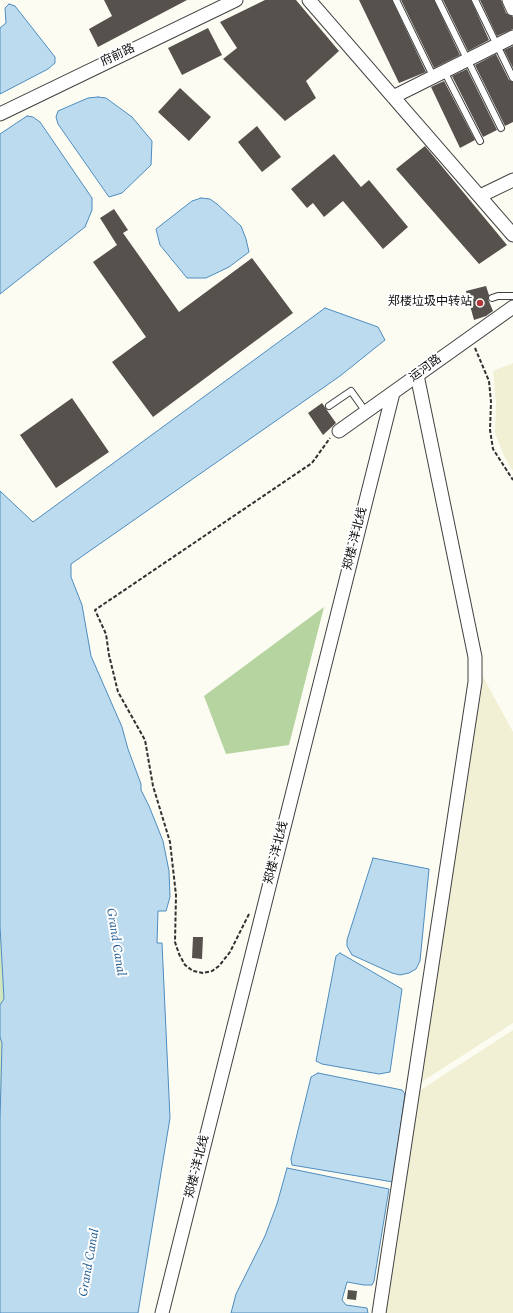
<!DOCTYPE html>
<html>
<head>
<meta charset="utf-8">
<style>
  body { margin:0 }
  canvas { display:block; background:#fdfcf3 }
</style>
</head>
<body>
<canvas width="513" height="1313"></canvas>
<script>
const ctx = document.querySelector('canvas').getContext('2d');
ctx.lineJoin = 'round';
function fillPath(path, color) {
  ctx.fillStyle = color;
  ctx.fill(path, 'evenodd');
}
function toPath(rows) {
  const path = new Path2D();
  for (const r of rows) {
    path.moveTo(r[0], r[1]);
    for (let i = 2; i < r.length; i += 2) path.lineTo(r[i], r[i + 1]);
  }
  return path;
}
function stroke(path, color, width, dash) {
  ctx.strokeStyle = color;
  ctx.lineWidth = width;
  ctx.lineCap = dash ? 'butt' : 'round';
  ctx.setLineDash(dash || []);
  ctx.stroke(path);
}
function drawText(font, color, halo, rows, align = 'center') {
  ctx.font = font + ' Spectral,"Noto Sans SC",serif';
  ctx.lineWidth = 4;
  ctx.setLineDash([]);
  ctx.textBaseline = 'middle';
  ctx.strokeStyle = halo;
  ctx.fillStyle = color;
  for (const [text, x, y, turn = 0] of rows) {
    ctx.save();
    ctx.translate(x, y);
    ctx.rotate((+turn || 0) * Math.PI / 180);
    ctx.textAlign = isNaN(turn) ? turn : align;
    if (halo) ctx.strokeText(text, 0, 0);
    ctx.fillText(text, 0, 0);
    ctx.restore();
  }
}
fillPath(toPath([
  [513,363,513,471,504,456,495,433,496,404,493,371],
  [480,671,513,732,513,1023,420,1083],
  [513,1030,513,1313,384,1313,419,1091]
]), '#f1f0d5');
fillPath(toPath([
  [0,926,4,999,0,1005],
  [0,1037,2,1043,0,1121]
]), '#d1e5bf');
fillPath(toPath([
  [324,607,289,745,226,754,204,696]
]), '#b6d4a0');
const water = toPath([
  [9,4,15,6,55,57,55,63,48,69,0,94,0,28,6,23,5,8,9,4],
  [98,97,106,98,132,117,152,141,151,165,122,193,109,197,58,124,56,117,58,111,88,98,98,97],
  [27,116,33,117,40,122,92,198,92,210,85,227,0,294,0,134,27,116],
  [201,198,210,199,217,204,241,226,246,239,249,252,229,267,206,278,187,278,160,245,156,229,192,201,201,198],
  [325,308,378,327,385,340,340,376,71,564,71,577,82,605,91,656,122,727,128,749,141,784,141,790,149,806,163,841,169,871,170,897,166,911,158,911,157,943,162,943,170,1118,138,1313,0,1313,0,1121,2,1043,0,1037,0,1005,4,999,0,926,0,491,33,522,325,308],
  [373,858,429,869,420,961,416,969,409,973,400,975,392,973,352,955,347,946,347,940,373,858],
  [340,953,402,989,390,1072,379,1074,322,1064,316,1061,336,956,340,953],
  [318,1073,402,1090,405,1094,393,1182,292,1165,291,1159,311,1077,318,1073],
  [287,1168,389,1189,374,1281,372,1285,364,1285,347,1282,342,1300,346,1305,367,1308,368,1313,231,1313,236,1294,265,1236,277,1204,287,1168]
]);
fillPath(water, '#bddbef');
stroke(water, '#4c8cbe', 1);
fillPath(toPath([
  [104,0,187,0,98,47,89,29,112,16],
  [265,0,296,0,339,51,306,81,316,98,285,121,223,59,237,48,220,22],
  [359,0,392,0,426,72,399,83],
  [401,0,434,0,460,55,434,68],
  [443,0,471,0,489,40,468,51],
  [480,0,501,0,506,13,513,17,513,29,497,36],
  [208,28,222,55,182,75,168,48],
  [513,46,513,68,504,50],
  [496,54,509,80,513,82,513,122,505,126,475,65],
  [467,69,497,130,483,137,452,76],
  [444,81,475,140,460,148,431,87],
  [180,88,211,117,189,141,158,112],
  [257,126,281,157,262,172,238,142],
  [425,146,507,245,479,264,396,169],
  [334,154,361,187,369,180,408,227,383,249,343,201,324,217,313,203,307,208,291,189],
  [114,209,128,230,123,233,179,312,252,258,293,313,153,417,112,362,146,337,93,262,117,245,100,218],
  [486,286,489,295,488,299,493,311,486,316,474,320,466,291],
  [72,398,109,452,56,488,20,435],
  [322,403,336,423,323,435,308,413],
  [193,937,203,937,202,959,192,958],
  [348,1290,357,1291,356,1300,347,1299]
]), '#56514d');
const service = toPath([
  [396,0,433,76],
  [438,0,501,128],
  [475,0,513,78],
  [444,71,480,141],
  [492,298,498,296,513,296],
  [329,406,351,391,366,412]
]);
const minor = toPath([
  [309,0,513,235],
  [509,0,513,9],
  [393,97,513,37],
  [0,114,236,0],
  [480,196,513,180],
  [339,431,513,307],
  [162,1313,393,393],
  [379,1313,475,682,475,657,417,375]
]);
stroke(service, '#424242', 8);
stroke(minor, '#424242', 15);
stroke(toPath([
  [475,348,489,381,491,402,490,430,493,449,513,480],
  [249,914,230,952,219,966,212,971,203,973,193,971,185,965,179,954,175,942,176,895,170,842,153,786,145,740,118,692,109,655,106,634,95,610,312,463,330,438]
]), '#313131', 2, [4, 2]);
stroke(service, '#fff', 6);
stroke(minor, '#fff', 13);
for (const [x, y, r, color] of [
  [480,303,4,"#af3738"]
]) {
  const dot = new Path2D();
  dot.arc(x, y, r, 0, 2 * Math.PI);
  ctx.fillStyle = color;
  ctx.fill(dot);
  stroke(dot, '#fff', 1.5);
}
drawText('12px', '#0f0f0f', '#fff', [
  ["府前路",118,56,-25],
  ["运河路",426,369,-36],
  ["郑楼-洋北线",356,539,-76],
  ["郑楼-洋北线",277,853,-76],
  ["郑楼-洋北线",198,1167,-76]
]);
drawText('12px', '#0f0f0f', '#fff', [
  ["郑楼垃圾中转站",472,303]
], 'right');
drawText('italic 13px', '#266093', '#fff', [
  ["Grand Canal",115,942,81],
  ["Grand Canal",90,1263,-80]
]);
</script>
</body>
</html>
